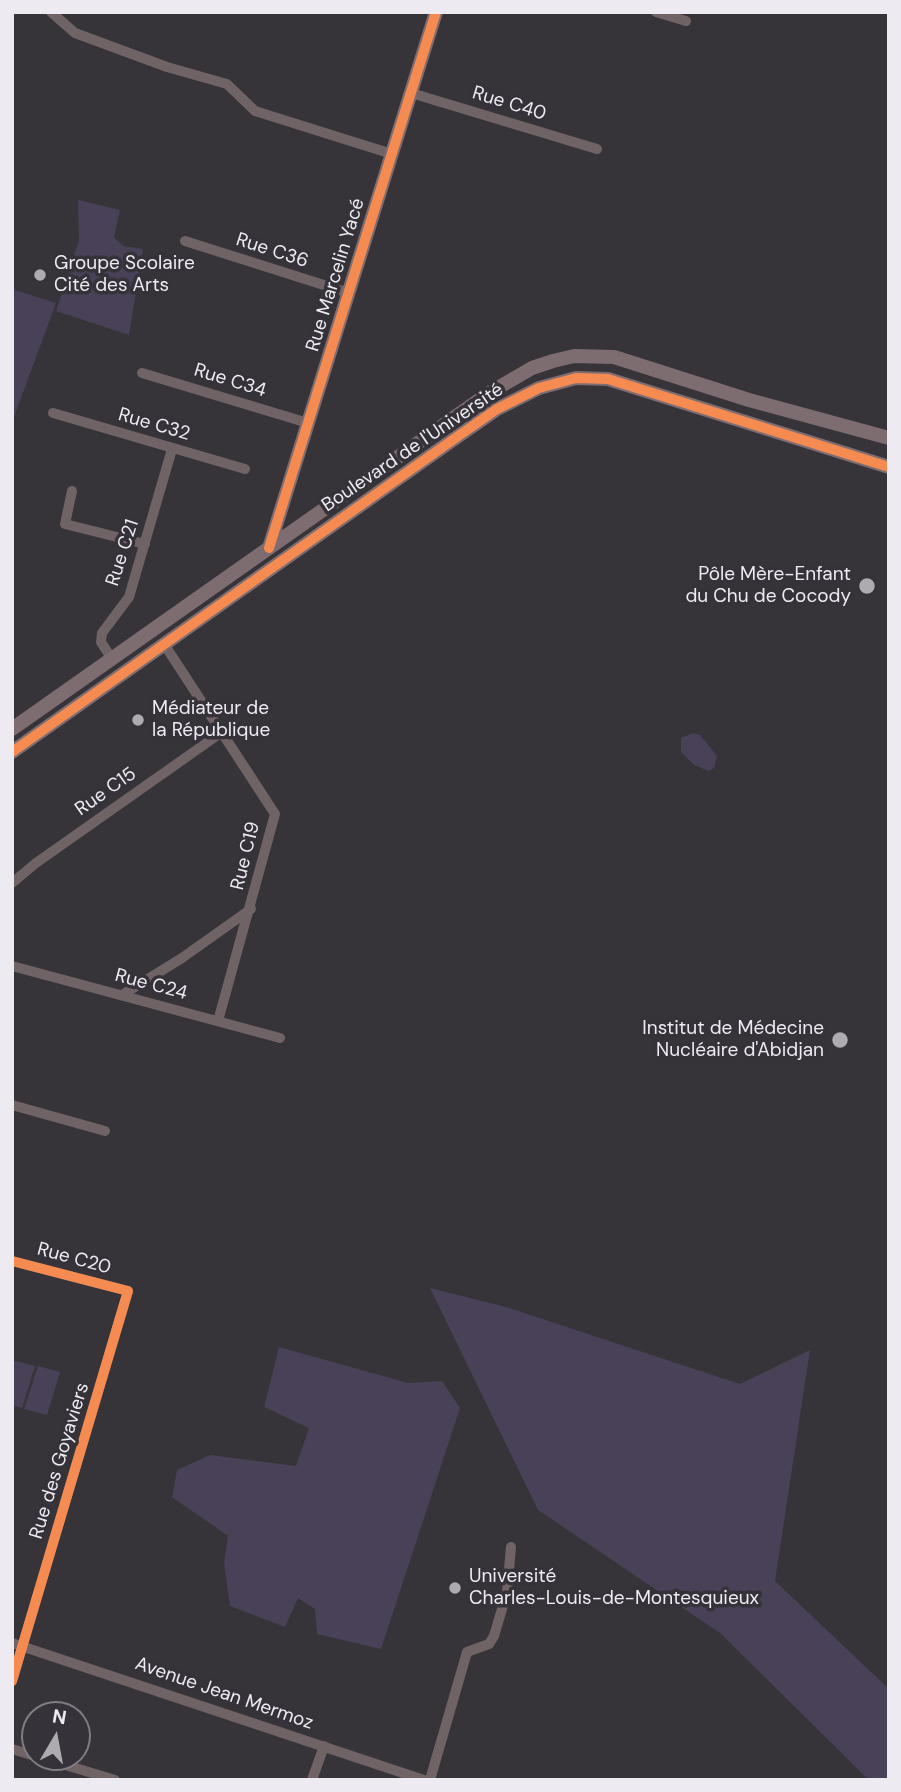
<!DOCTYPE html>
<html>
<head>
<meta charset="utf-8">
<style>
  body { margin:0 }
  #map { position:relative; width:901px; height:1792px; overflow:hidden; background:#363438; font-family:"DM Sans",sans-serif }
  canvas { display:block }
  .frame { position:absolute; inset:0; border:14px solid #edebf1; pointer-events:none }
  .north { position:absolute; left:21px; top:1701px; width:70px; height:70px; box-sizing:border-box; background:#35323a; border:2px solid #7f7c83; border-radius:50%; rotate:10deg; font-size:19px; font-weight:700; line-height:28px; text-align:center; color:#edebf1 }
  .north::after { content:''; display:block; margin:auto; width:24px; height:32px; background:#adabb0; clip-path:polygon(50% 0,100% 100%,50% 72%,0 100%) }
</style>
</head>
<body>
<div id="map">
<canvas width="901" height="1792"></canvas>
<div class="frame"></div>
<div class="north">N</div>
</div>
<script>
const ctx = document.querySelector('canvas').getContext('2d');
ctx.lineJoin = 'round';
function fillPath(path, color) {
  ctx.fillStyle = color;
  ctx.fill(path, 'evenodd');
}
function toPath(rows) {
  const path = new Path2D();
  for (const r of rows) {
    path.moveTo(r[0], r[1]);
    for (let i = 2; i < r.length; i += 2) path.lineTo(r[i], r[i + 1]);
  }
  return path;
}
function stroke(path, color, width, dash) {
  ctx.strokeStyle = color;
  ctx.lineWidth = width;
  ctx.lineCap = dash ? 'butt' : 'round';
  ctx.setLineDash(dash || []);
  ctx.stroke(path);
}
function drawText(font, color, halo, rows, align = 'center') {
  ctx.font = font + ' "DM Sans",sans-serif';
  ctx.lineWidth = 7;
  ctx.setLineDash([]);
  ctx.textBaseline = 'middle';
  ctx.strokeStyle = halo;
  ctx.fillStyle = color;
  for (const [text, x, y, turn = 0] of rows) {
    ctx.save();
    ctx.translate(x, y);
    ctx.rotate((+turn || 0) * Math.PI / 180);
    ctx.textAlign = isNaN(turn) ? turn : align;
    if (halo) ctx.strokeText(text, 0, 0);
    ctx.fillText(text, 0, 0);
    ctx.restore();
  }
}
fillPath(toPath([
  [78,200,120,210,114,237,123,246,143,249,129,335,56,311,79,240],
  [12,289,56,303,14,417,12,416],
  [693,733,700,735,717,756,714,768,709,771,694,765,681,752,681,738],
  [430,1288,506,1307,740,1384,810,1350,775,1581,889,1689,889,1780,869,1780,720,1633,538,1510],
  [279,1347,408,1383,442,1381,460,1408,381,1649,317,1634,315,1609,298,1598,285,1627,230,1606,224,1563,228,1536,172,1497,177,1470,210,1455,296,1466,309,1428,264,1407],
  [12,1360,35,1366,22,1408,12,1405],
  [38,1366,60,1372,47,1415,24,1409]
]), '#494157');
stroke(toPath([
  [51,12,75,33,167,67,227,84,255,111,392,154],
  [656,12,686,21],
  [411,93,597,149],
  [185,241,349,293],
  [142,373,308,423],
  [53,413,245,469],
  [72,491,65,524,145,544],
  [164,644,275,814,218,1021],
  [112,659,101,642,102,633,129,597,172,449],
  [12,883,36,863,222,732],
  [12,966,280,1038],
  [122,995,182,958,251,909],
  [12,1105,105,1131],
  [12,1261,128,1291,12,1681],
  [12,1643,424,1780],
  [12,1749,35,1756],
  [39,1757,115,1780],
  [312,1780,324,1746],
  [430,1780,467,1652,489,1644,494,1636,507,1592,511,1547]
]), '#706366', 10);
stroke(toPath([
  [269,548,436,12],
  [12,729,489,393,532,368,553,361,574,356,614,357,749,400,889,438],
  [12,752,454,439,497,409,539,388,576,378,608,379,889,467]
]), '#7d6c70', 14);
stroke(toPath([
  [269,548,436,12],
  [12,752,454,439,497,409,539,388,576,378,608,379,889,467],
  [12,1261,128,1291,12,1681]
]), '#f68b52', 10);
for (const [x, y, r, color] of [
  [40,275,7,"#adabb0"],
  [867,586,9,"#adabb0"],
  [138,720,7,"#adabb0"],
  [840,1040,9,"#adabb0"],
  [455,1588,7,"#adabb0"]
]) {
  const dot = new Path2D();
  dot.arc(x, y, r, 0, 2 * Math.PI);
  ctx.fillStyle = color;
  ctx.fill(dot);
  stroke(dot, '#35323a', 2.5);
}
drawText('19px', '#edebf1', '#35323a', [
  ["Rue C40",509,104,17],
  ["Rue C36",272,251,18],
  ["Rue Marcelin Yacé",336,275,-73],
  ["Rue C34",230,381,17],
  ["Rue C32",154,425,16],
  ["Boulevard de l'Université",413,448,-34],
  ["Rue C21",123,553,-72],
  ["Rue C15",106,792,-35],
  ["Rue C19",246,856,-76],
  ["Rue C24",151,985,15],
  ["Rue C20",74,1259,15],
  ["Rue des Goyaviers",60,1461,-73],
  ["Avenue Jean Mermoz",224,1694,19]
]);
drawText('19px', '#edebf1', '#35323a', [
  ["Groupe Scolaire",54,264],
  ["Cité des Arts",54,286],
  ["Pôle Mère-Enfant",851,575,"right"],
  ["du Chu de Cocody",851,597,"right"],
  ["Médiateur de",152,709],
  ["la République",152,731],
  ["Institut de Médecine",824,1029,"right"],
  ["Nucléaire d'Abidjan",824,1051,"right"],
  ["Université",469,1577],
  ["Charles-Louis-de-Montesquieux",469,1599]
], 'left');
</script>
</body>
</html>
